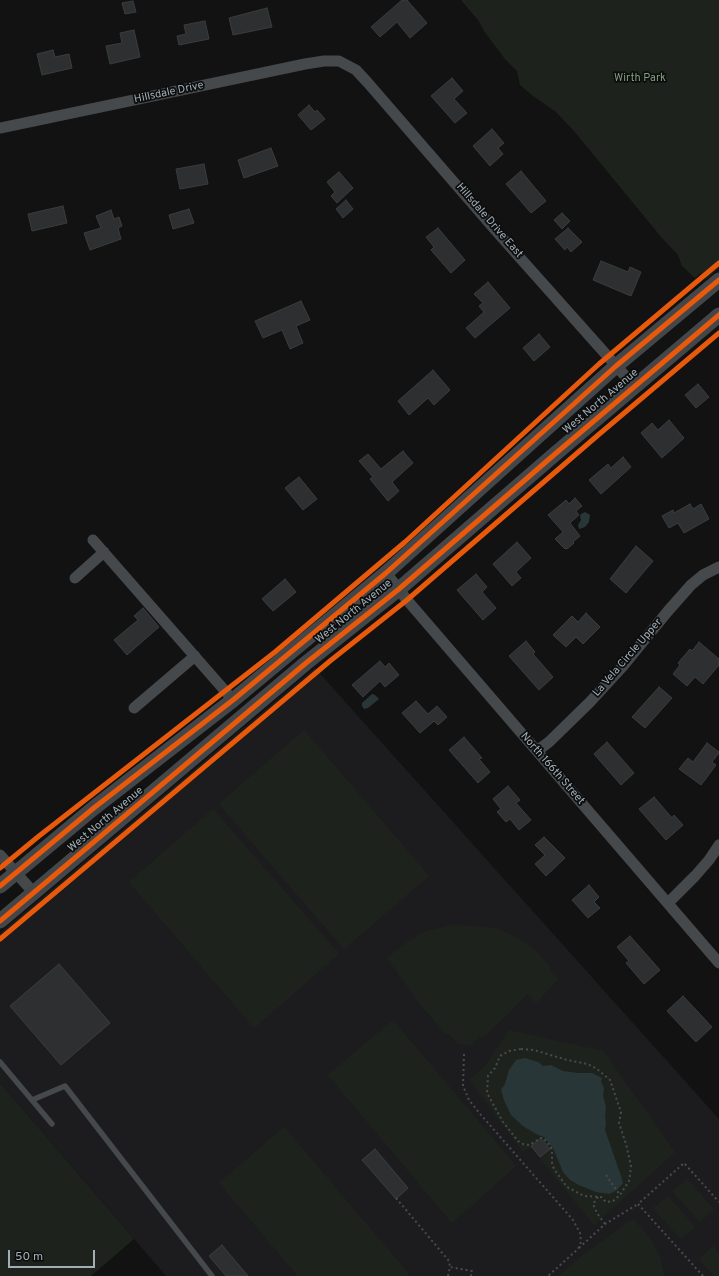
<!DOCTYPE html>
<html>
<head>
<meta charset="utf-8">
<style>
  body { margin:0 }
  #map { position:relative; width:719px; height:1276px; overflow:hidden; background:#121212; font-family:Overpass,sans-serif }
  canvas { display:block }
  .scale { position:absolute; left:8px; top:1250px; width:87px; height:18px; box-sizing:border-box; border:2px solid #a2aeb4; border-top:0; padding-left:5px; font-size:12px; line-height:14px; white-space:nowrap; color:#a2aeb4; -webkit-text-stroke:3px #0c0d0e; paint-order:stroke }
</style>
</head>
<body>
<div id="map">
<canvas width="719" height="1276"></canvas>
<div class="scale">50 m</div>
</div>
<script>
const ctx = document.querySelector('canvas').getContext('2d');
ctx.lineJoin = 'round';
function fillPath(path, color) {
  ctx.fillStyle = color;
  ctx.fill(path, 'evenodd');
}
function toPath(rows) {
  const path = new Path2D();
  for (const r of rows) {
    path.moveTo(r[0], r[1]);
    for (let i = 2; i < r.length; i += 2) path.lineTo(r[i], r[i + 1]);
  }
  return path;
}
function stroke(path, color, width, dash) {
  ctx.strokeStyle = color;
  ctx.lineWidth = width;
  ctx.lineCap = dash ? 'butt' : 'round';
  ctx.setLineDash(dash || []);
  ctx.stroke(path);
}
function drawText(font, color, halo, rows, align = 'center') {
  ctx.font = font + ' Overpass,sans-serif';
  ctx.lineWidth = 3.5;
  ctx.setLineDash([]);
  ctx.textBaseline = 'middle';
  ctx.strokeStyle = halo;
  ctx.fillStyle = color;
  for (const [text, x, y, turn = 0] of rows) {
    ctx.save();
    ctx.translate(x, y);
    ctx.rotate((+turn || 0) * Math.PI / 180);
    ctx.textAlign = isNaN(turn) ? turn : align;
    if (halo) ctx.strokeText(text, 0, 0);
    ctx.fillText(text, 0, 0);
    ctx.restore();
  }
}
fillPath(toPath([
  [315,668,719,1119,719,1276,166,1276,0,1083,0,933]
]), '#1c1c1e');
fillPath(toPath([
  [461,0,719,0,719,268,706,279,701,273,695,278,682,266,678,255,662,238,574,131,556,112,533,96,520,85,517,71,505,59,484,31,478,20],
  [304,730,429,876,344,949,219,804],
  [213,809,339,954,254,1028,129,882],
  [451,925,475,926,499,929,519,939,537,952,551,968,549,970,558,979,536,1003,527,994,508,1014,482,1038,480,1036,471,1045,458,1044,449,1034,448,1035,445,1033,424,1009,387,958,406,943,426,931],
  [393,1020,516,1166,452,1223,328,1075],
  [509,1030,603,1051,675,1152,594,1225,531,1147,523,1152,470,1080,486,1065],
  [0,1083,134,1239,91,1276,0,1276],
  [284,1127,409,1274,407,1276,298,1276,219,1183],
  [687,1179,714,1209,700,1222,672,1191],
  [668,1196,695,1227,681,1239,653,1208],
  [633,1219,649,1237,660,1257,664,1276,559,1276,583,1255],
  [713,1246,719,1253,719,1276,714,1276,699,1259]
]), '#1d231c');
fillPath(toPath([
  [585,512,590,515,589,522,585,527,579,529,578,525,581,520,580,516,581,514],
  [372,694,375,695,379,699,368,708,364,709,362,706,362,703],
  [525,1058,538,1062,543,1066,551,1065,563,1071,578,1073,592,1073,602,1078,601,1081,604,1089,603,1095,606,1107,605,1116,606,1123,605,1130,622,1179,623,1183,617,1190,609,1194,596,1192,579,1185,570,1180,563,1172,553,1148,544,1137,536,1134,523,1126,511,1115,504,1100,501,1090,505,1084,509,1070,516,1060]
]), '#293638');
const building = toPath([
  [402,0,407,0,427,23,410,38,397,22,380,37,371,27,402,0],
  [133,1,136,12,125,14,122,3,133,1],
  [267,8,272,27,233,35,229,18,267,8],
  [205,21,209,39,179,45,177,36,186,34,184,25,205,21],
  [134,30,140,57,110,64,106,46,122,43,120,33,134,30],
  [53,50,55,57,69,54,72,68,42,75,37,54,53,50],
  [452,78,463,91,454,99,467,113,455,123,431,96,452,78],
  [309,105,315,112,317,110,325,119,311,130,298,115,309,105],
  [492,129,504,143,498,148,503,154,490,166,473,146,492,129],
  [271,148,278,166,244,178,238,160,271,148],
  [204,164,208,184,180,189,176,169,204,164],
  [521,171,546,201,531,213,506,184,521,171],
  [339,172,353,188,337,203,331,196,335,192,327,182,339,172],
  [346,200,353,209,343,218,336,209,346,200],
  [63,206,67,223,32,231,28,214,63,206],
  [189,209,194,223,173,229,169,215,189,209],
  [111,210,114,219,119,217,122,226,118,228,121,239,90,250,84,233,101,228,96,216,111,210],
  [562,213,570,221,562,229,554,220,562,213],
  [438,228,465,260,451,273,431,250,434,247,426,237,438,228],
  [568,228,582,242,571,252,567,247,565,250,555,239,568,228],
  [601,261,628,272,630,267,641,272,631,296,593,280,601,261],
  [488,282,510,308,475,338,466,328,484,312,479,306,483,303,474,294,488,282],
  [301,301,310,320,296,326,303,343,290,349,282,330,263,338,255,321,301,301],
  [539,334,550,347,534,361,523,348,539,334],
  [433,370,450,390,434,405,428,398,409,415,398,401,433,370],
  [698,384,709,397,696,408,685,395,698,384],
  [669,420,684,438,662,458,641,433,652,423,658,430,669,420],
  [403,451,413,463,392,482,399,491,388,501,370,479,373,477,359,461,368,454,381,469,403,451],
  [623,457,631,467,601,494,589,480,608,464,611,468,623,457],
  [299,477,317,499,303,510,285,488,299,477],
  [575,498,582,506,576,511,579,515,570,523,580,536,573,542,574,543,567,549,566,548,565,549,555,539,563,532,548,515,566,500,569,504,575,498],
  [690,504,693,509,701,504,709,519,684,533,678,523,669,528,662,516,673,510,674,513,690,504],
  [517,542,531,558,516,572,521,578,512,586,493,564,517,542],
  [636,546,653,561,626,593,610,579,636,546],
  [476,574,487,587,482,592,496,608,483,620,457,590,476,574],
  [285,579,296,592,273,611,262,599,285,579],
  [143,608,159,627,127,655,114,640,138,620,134,616,143,608],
  [586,613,600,627,583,644,576,637,566,647,553,635,572,616,578,622,586,613],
  [526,641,535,652,533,654,553,677,539,690,509,656,526,641],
  [699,642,719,659,719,665,703,684,695,677,687,686,673,674,680,665,678,663,690,649,692,651,699,642],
  [380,661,385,667,389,663,399,675,385,687,380,681,363,697,352,685,380,661],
  [659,687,672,698,645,728,632,717,659,687],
  [416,701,428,714,437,706,447,717,438,725,434,721,420,733,402,713,416,701],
  [464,737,482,758,479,759,490,772,478,783,449,750,464,737],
  [607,742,634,773,621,785,594,754,607,742],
  [707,743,719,752,719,753,712,762,716,765,701,785,679,769,688,758,693,762,707,743],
  [508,786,520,800,516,803,531,820,519,830,510,819,506,822,497,812,501,809,493,799,508,786],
  [654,797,672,818,674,815,683,825,666,840,639,809,654,797],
  [544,837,565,858,546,876,535,864,545,855,535,845,544,837],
  [589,885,599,897,594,902,600,908,588,918,572,900,589,885],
  [630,936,660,970,644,984,626,963,629,961,617,947,630,936],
  [59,964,110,1023,61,1065,10,1006,59,964],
  [683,996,712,1027,696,1042,667,1011,683,996],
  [541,1138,550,1149,540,1157,531,1146,541,1138],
  [375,1149,408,1188,396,1199,362,1160,375,1149],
  [222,1245,248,1276,226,1276,209,1256,222,1245]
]);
fillPath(building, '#2e2f30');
stroke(building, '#3a3d3e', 1);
stroke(toPath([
  [521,1049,534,1050,567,1060,588,1064,597,1069,610,1080,621,1112,619,1123,626,1144,631,1166,630,1175,629,1181,620,1195,613,1201,606,1202,601,1197,584,1196,567,1187,554,1169,552,1163,552,1152,551,1147,547,1142,543,1138,541,1138,529,1145,523,1144,518,1141,503,1122,487,1093,488,1076,495,1068,500,1056,509,1051,521,1049],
  [464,1054,463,1086,469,1100,481,1115,573,1220,580,1233,581,1242,578,1249,548,1276],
  [606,1175,620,1195],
  [598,1197,593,1204,597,1213,605,1224],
  [396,1198,449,1261,450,1267],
  [579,1248,605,1224,638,1204],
  [448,1276,450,1267,472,1271,471,1276],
  [703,1276,638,1204,684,1163,719,1202]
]), '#484b4d', 2, [2, 3]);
stroke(toPath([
  [0,1062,52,1124],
  [32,1100,65,1086,212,1276]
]), '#46494b', 5.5);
stroke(toPath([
  [0,128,305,64,324,61,339,61,356,70,368,83,497,232,635,387],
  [93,540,233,700],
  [386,573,407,600,719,963],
  [75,578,104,552],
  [134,708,195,656],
  [537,751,549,742,590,702,623,666,668,611,691,585,703,575,719,567],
  [0,855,34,893],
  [668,903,695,876,709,860,719,845]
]), '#46494b', 11);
stroke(toPath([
  [0,886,95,807,233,700,386,573,616,366,719,280],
  [0,921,306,663,399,589,555,454,719,315]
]), '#444749', 15);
stroke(toPath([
  [0,868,39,836,275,652,405,542,599,364,719,263],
  [0,886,95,807,233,700,386,573,616,366,719,280],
  [0,921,306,663,399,589,555,454,719,315],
  [0,939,330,661,407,600,597,436,719,333]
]), '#e8590c', 5);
drawText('11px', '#839f79', '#0c0d0e', [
  ["Wirth Park",640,79]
]);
drawText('11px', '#a2aeb4', '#0c0d0e', [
  ["Hillsdale Drive",169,93,-12],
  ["Hillsdale Drive East",489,221,49],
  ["West North Avenue",601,402,-40],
  ["West North Avenue",354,612,-39],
  ["La Vela Circle Upper",628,658,-49],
  ["North 166th Street",552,769,49],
  ["West North Avenue",106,820,-40]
]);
</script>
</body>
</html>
